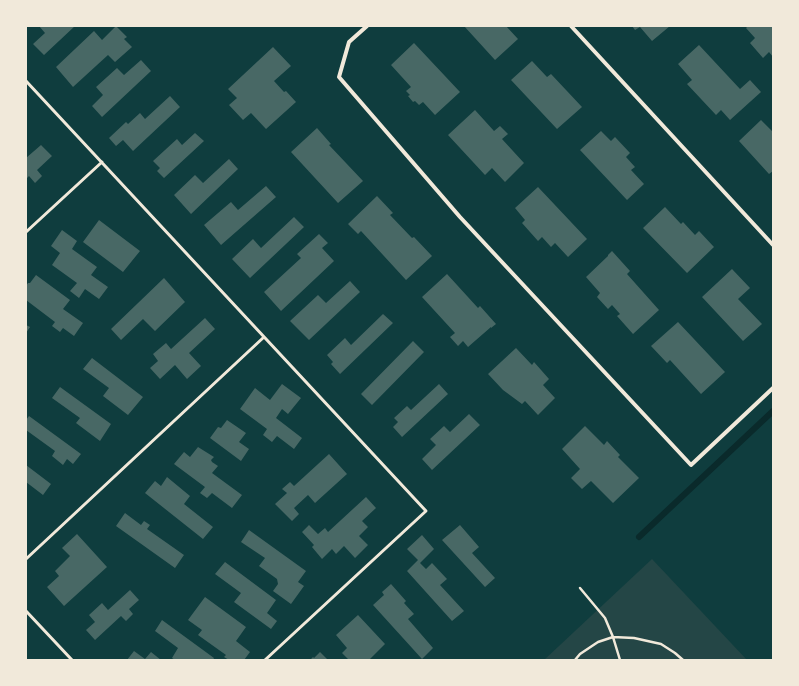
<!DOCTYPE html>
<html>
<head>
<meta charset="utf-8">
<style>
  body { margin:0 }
  #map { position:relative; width:799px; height:686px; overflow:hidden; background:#0f3d3e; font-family:Bitter,serif }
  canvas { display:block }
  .frame { position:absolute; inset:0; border:27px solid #f1e9da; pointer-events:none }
</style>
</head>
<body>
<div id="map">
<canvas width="799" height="686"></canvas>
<div class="frame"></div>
</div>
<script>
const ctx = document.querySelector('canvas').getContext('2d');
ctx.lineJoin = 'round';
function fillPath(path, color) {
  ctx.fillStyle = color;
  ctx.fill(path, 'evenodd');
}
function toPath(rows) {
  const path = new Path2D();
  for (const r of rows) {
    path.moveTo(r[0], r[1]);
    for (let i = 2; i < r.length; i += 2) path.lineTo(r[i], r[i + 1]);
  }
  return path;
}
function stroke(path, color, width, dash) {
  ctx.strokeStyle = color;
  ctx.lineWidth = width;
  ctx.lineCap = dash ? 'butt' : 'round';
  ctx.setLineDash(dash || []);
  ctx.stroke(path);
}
fillPath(toPath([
  [652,559,747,660,544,660]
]), '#244646');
stroke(toPath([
  [639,537,773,411]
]), '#0a2a2b', 6);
fillPath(toPath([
  [39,26,75,26,44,55,33,44,45,33],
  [116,26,127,37,124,39,132,47,115,62,108,55,73,87,56,67,94,31,102,40],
  [464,26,506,26,518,39,495,60],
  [632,26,670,26,652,41,640,27,635,30],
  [748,26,773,26,773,57,769,52,763,58,750,43,755,38,746,28],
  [414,43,460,92,435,115,423,102,419,105,415,101,413,102,408,96,410,95,406,91,411,87,391,65],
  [699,45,740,89,750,80,761,92,730,120,721,110,716,115,687,84,692,80,678,64],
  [273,47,291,66,274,81,284,92,286,91,296,102,266,129,251,113,243,120,229,105,237,98,228,89],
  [141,60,151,71,102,117,92,106,103,95,96,87,117,68,124,75],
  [532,61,547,77,551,74,582,107,557,129,511,80],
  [170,96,180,107,133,151,123,140,116,146,109,138,126,122,128,124,140,113,145,119],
  [475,110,494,131,500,126,508,134,502,139,524,163,505,182,492,168,485,175,448,135],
  [761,120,773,132,773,171,769,174,739,141],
  [317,128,331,144,329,145,363,181,338,203,291,152],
  [601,131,611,141,615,137,630,153,626,157,635,167,631,170,644,184,627,200,580,150],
  [195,133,204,141,164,178,157,171,160,168,153,161,177,139,182,145],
  [41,145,52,156,37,170,42,176,35,183,29,176,26,179,26,158],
  [229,159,238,169,191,214,174,195,195,175,203,183],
  [266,186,276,197,221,245,204,225,231,202,238,210],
  [538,187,587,239,568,257,555,243,551,247,542,237,538,241,522,223,525,220,515,208],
  [377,196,393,213,390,215,412,238,414,237,432,256,406,280,361,231,358,234,348,224],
  [665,207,681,224,683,222,695,235,699,231,714,247,687,273,643,228],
  [294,217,304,227,250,278,232,259,253,239,261,248],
  [99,220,140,251,123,272,83,242],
  [62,230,77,241,72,249,97,267,91,275,108,287,99,299,85,289,79,298,70,291,77,283,52,265,60,253,51,246],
  [319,234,328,243,322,248,334,261,281,311,264,292,301,258,297,254],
  [612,251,630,271,627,274,659,310,633,334,617,316,620,314,612,305,608,309,597,297,600,293,586,277,608,256,608,255],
  [732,269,750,288,738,299,762,324,743,341,702,297],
  [447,274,478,308,480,306,496,324,491,328,491,327,468,347,463,341,458,346,450,337,455,333,422,297],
  [36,275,70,300,63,309,83,323,74,336,63,328,60,332,52,326,55,322,26,300,26,286,28,283,30,283],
  [164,278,185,302,155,331,143,319,121,340,111,329],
  [350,281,360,292,309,340,290,321,318,295,326,303],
  [383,314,393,323,340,374,331,364,333,362,327,355,345,338,351,345],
  [205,318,215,329,189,353,201,366,187,379,175,365,160,379,150,368,158,361,153,354,166,343,171,349],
  [678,322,725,372,701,394,670,360,667,363,651,346],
  [26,325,30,327,26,333],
  [413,341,424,352,372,405,361,394],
  [516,348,532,365,534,362,549,379,543,385,555,398,538,415,525,401,522,404,503,390,488,374],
  [92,358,143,397,128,415,103,396,109,388,83,369],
  [282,384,301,398,288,414,282,409,276,418,302,438,294,449,277,436,272,442,263,435,267,429,240,409,255,388,270,400],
  [439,384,448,394,402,437,393,427,398,422,394,418,407,406,411,410],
  [60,387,111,424,100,441,76,423,80,418,52,398],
  [469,414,480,425,432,470,422,459,436,445,430,439,444,426,450,432],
  [29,416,81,454,73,464,67,459,63,465,52,456,55,451,26,430,26,420],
  [227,420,246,433,239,442,249,449,241,461,210,438,218,427,221,428],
  [585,426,604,445,607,441,620,455,618,457,639,478,613,503,591,481,582,489,571,478,580,469,562,449],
  [198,447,214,457,211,460,212,462,218,466,212,473,242,495,232,508,212,493,207,498,200,493,205,487,174,464,184,452,190,457],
  [329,454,347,474,315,503,308,495,294,508,299,514,292,521,275,504,287,493,282,489,290,482,294,486],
  [26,465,51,484,43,495,26,482],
  [167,477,190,496,184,504,213,527,203,539,145,493,155,481,161,486],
  [366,497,376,508,362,521,368,527,359,536,368,545,355,558,344,546,336,554,332,549,322,559,312,547,314,545,302,532,309,525,318,534,325,528,328,532],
  [125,513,141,525,144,521,150,525,147,529,184,555,175,568,116,526],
  [460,525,479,547,472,553,495,578,485,587,442,540],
  [249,530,306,571,298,582,304,586,291,604,273,591,278,584,277,579,259,566,265,558,241,542],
  [77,534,107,567,64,606,47,587,59,576,55,571,70,556,62,548],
  [422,535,434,549,420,563,426,569,432,563,447,579,440,585,464,611,452,621,407,571,418,560,407,549],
  [225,562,276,600,267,613,277,621,271,629,234,602,241,593,215,574],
  [391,584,406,601,404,603,414,614,408,619,433,648,422,659,373,605,384,595,382,592],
  [130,590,139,600,129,609,133,614,126,621,121,616,95,640,86,630,95,622,89,615,102,603,108,610],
  [205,597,246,627,236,641,250,652,244,660,229,660,224,657,226,655,198,635,202,630,188,620],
  [358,615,385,644,369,660,358,659,349,660,342,653,347,648,336,635],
  [162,620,214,658,213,660,175,660,172,658,178,648,155,631],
  [134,651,145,659,151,652,161,660,127,660],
  [320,652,328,660,310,660,313,657,314,658]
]), '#486865');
stroke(toPath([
  [580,588,605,618,613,637,620,660],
  [575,660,580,654,598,642,613,637,634,638,661,644,675,653,683,660]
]), '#f1e9da', 2.5);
stroke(toPath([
  [26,81,426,511,265,660],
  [26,232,102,162],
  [26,559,264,337],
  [26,611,72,660]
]), '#f1e9da', 3);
stroke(toPath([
  [367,26,349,42,339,77,460,217,691,465,773,388],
  [571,26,773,245]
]), '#f1e9da', 4);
</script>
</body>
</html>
